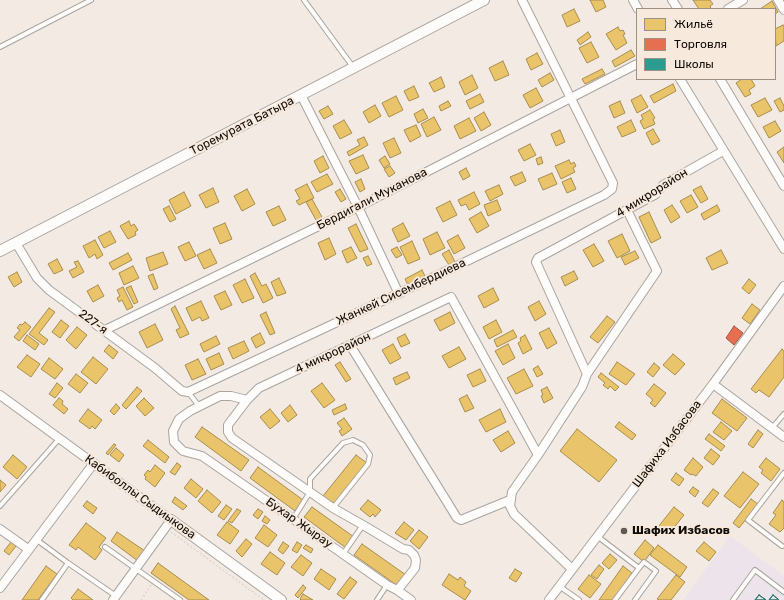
<!DOCTYPE html>
<html>
<head>
<meta charset="utf-8">
<style>
  body { margin:0 }
  #map { position:relative; width:784px; height:600px; overflow:hidden; background:#f2eae3; font-family:Rubik,sans-serif }
  canvas { display:block }
  .legend { position:absolute; left:636px; top:8px; width:140px; height:72px; box-sizing:border-box; background:#f8e9dd; border:1px solid #9b9188; margin:0; padding:5px 7px; list-style:none; font-size:12px; color:#100c08 }
  .legend li { display:flex; align-items:center; gap:8px; height:20px }
  .legend b { width:20px; border:1px solid #9b9188 }
</style>
</head>
<body>
<div id="map">
<canvas width="784" height="600"></canvas>
<ul class="legend">
<li><b style="height:11px;background:#e9c46a"></b>Жильё</li>
<li><b style="height:11px;background:#e76f51"></b>Торговля</li>
<li><b style="height:11px;background:#2a9d8f"></b>Школы</li>
</ul>
</div>
<script>
const ctx = document.querySelector('canvas').getContext('2d');
ctx.lineJoin = 'round';
function fillPath(path, color) {
  ctx.fillStyle = color;
  ctx.fill(path, 'evenodd');
}
function toPath(rows) {
  const path = new Path2D();
  for (const r of rows) {
    path.moveTo(r[0], r[1]);
    for (let i = 2; i < r.length; i += 2) path.lineTo(r[i], r[i + 1]);
  }
  return path;
}
function stroke(path, color, width, dash) {
  ctx.strokeStyle = color;
  ctx.lineWidth = width;
  ctx.lineCap = dash ? 'butt' : 'round';
  ctx.setLineDash(dash || []);
  ctx.stroke(path);
}
function drawText(font, color, halo, rows, align = 'center') {
  ctx.font = font + ' Rubik,sans-serif';
  ctx.lineWidth = 4;
  ctx.setLineDash([]);
  ctx.textBaseline = 'middle';
  ctx.strokeStyle = halo;
  ctx.fillStyle = color;
  for (const [text, x, y, turn = 0] of rows) {
    ctx.save();
    ctx.translate(x, y);
    ctx.rotate((+turn || 0) * Math.PI / 180);
    ctx.textAlign = isNaN(turn) ? turn : align;
    if (halo) ctx.strokeText(text, 0, 0);
    ctx.fillText(text, 0, 0);
    ctx.restore();
  }
}
fillPath(toPath([
  [730,536,784,576,784,600,683,600]
]), '#ece3eb');
const homes = toPath([
  [590,0,603,0,606,7,596,12,590,0],
  [693,0,710,0,713,4,710,6,711,9,699,9,693,0],
  [772,1,778,12,775,14,775,9,760,9,772,1],
  [574,9,580,21,567,27,562,15,574,9],
  [783,25,784,27,784,41,776,46,775,29,783,25],
  [618,27,620,31,623,30,625,34,623,35,627,43,616,50,606,34,618,27],
  [588,32,591,37,580,45,577,40,588,32],
  [591,42,599,57,587,63,579,48,591,42],
  [631,50,635,56,615,67,612,61,631,50],
  [537,53,543,64,531,70,526,59,537,53],
  [503,61,509,75,495,81,489,68,503,61],
  [602,69,605,74,585,84,582,79,602,69],
  [550,73,554,80,542,87,538,80,550,73],
  [472,75,478,88,465,95,459,82,472,75],
  [441,77,445,87,434,92,429,83,441,77],
  [742,79,751,79,755,86,749,90,751,94,745,97,736,83,742,79],
  [673,84,676,91,654,103,650,96,673,84],
  [414,86,419,97,409,101,404,91,414,86],
  [536,88,543,101,530,108,523,95,536,88],
  [480,94,484,102,470,109,466,101,480,94],
  [641,95,648,107,637,113,631,100,641,95],
  [396,96,403,110,389,117,382,103,396,96],
  [765,98,772,110,758,117,751,105,765,98],
  [780,98,784,106,784,110,780,112,774,101,780,98],
  [448,101,451,106,441,111,439,106,448,101],
  [620,101,625,113,614,118,609,106,620,101],
  [375,105,381,116,369,123,363,112,375,105],
  [328,106,333,114,324,119,319,111,328,106],
  [423,109,428,118,418,123,414,114,423,109],
  [650,110,655,118,653,119,655,124,644,129,640,121,643,119,641,115,650,110],
  [484,112,491,125,481,131,474,118,484,112],
  [434,117,441,130,427,137,421,124,434,117],
  [469,118,476,131,460,139,454,126,469,118],
  [344,120,352,133,340,139,333,126,344,120],
  [631,120,636,131,622,137,617,127,631,120],
  [775,121,781,131,769,138,763,127,775,121],
  [416,125,421,136,410,142,404,130,416,125],
  [653,129,660,141,652,145,646,133,653,129],
  [560,130,565,142,556,146,551,134,560,130],
  [364,137,368,145,349,156,347,152,360,145,357,140,364,137],
  [394,138,401,153,390,158,383,143,394,138],
  [530,144,536,155,524,161,518,150,530,144],
  [784,147,784,163,777,152,784,147],
  [363,155,369,168,356,174,349,161,363,155],
  [323,156,329,168,320,173,314,161,323,156],
  [385,156,390,164,384,168,379,160,385,156],
  [541,157,543,163,538,165,536,159,541,157],
  [569,160,571,164,574,162,576,166,573,168,575,172,561,179,555,166,569,160],
  [390,166,395,173,389,177,384,169,390,166],
  [466,168,470,176,463,180,459,172,466,168],
  [522,172,526,181,515,186,510,177,522,172],
  [552,173,557,184,543,190,538,179,552,173],
  [327,174,333,184,317,192,311,182,327,174],
  [571,178,576,189,567,193,562,182,571,178],
  [361,179,365,189,360,192,355,182,361,179],
  [307,184,314,198,299,205,296,201,300,199,295,190,307,184],
  [499,185,503,194,490,201,485,191,499,185],
  [701,186,708,199,701,203,693,190,701,186],
  [213,188,219,202,206,208,199,195,213,188],
  [247,189,255,204,242,211,234,196,247,189],
  [340,189,346,199,341,202,335,192,340,189],
  [184,192,191,206,176,214,169,200,184,192],
  [474,192,480,204,469,210,466,204,461,206,458,200,474,192],
  [691,195,698,207,687,213,680,201,691,195],
  [312,199,322,217,316,220,306,202,312,199],
  [497,200,501,210,488,216,484,205,497,200],
  [450,201,457,215,443,222,436,208,450,201],
  [672,205,680,217,671,223,664,210,672,205],
  [717,205,720,211,704,220,701,214,717,205],
  [169,206,176,219,170,222,163,209,169,206],
  [279,206,286,220,273,226,266,212,279,206],
  [481,212,489,226,477,233,469,219,481,212],
  [649,212,661,238,651,243,639,217,649,212],
  [129,221,131,226,134,224,138,230,135,232,136,235,128,239,120,226,129,221],
  [225,223,232,239,220,244,213,228,225,223],
  [403,223,410,236,398,242,392,229,403,223],
  [356,224,368,249,360,252,348,228,356,224],
  [110,231,116,242,104,248,98,237,110,231],
  [437,232,445,248,430,255,423,239,437,232],
  [622,234,630,251,617,258,608,241,622,234],
  [458,235,465,248,454,254,447,241,458,235],
  [329,238,336,254,325,260,318,243,329,238],
  [95,240,103,255,97,259,95,254,89,258,83,246,95,240],
  [412,241,420,259,408,264,400,247,412,241],
  [189,242,196,256,185,261,178,247,189,242],
  [594,244,604,261,593,267,583,250,594,244],
  [351,247,357,258,347,263,342,251,351,247],
  [397,247,402,255,396,258,391,250,397,247],
  [210,249,217,263,204,269,197,255,210,249],
  [449,250,455,262,449,265,442,254,449,250],
  [721,250,728,263,712,270,706,258,721,250],
  [635,251,639,258,625,265,621,257,635,251],
  [163,252,168,264,150,271,146,258,163,252],
  [128,253,132,260,113,270,109,263,128,253],
  [368,256,372,264,367,266,363,258,368,256],
  [57,259,63,270,54,274,48,264,57,259],
  [78,261,84,272,73,278,69,271,77,267,74,262,78,261],
  [133,266,139,278,124,285,119,273,133,266],
  [422,270,425,276,408,285,405,279,422,270],
  [574,271,578,279,565,286,561,277,574,271],
  [17,272,22,282,14,287,8,277,17,272],
  [255,273,262,286,266,284,273,298,263,303,250,276,255,273],
  [153,274,158,288,154,290,148,276,153,274],
  [279,278,286,293,277,296,271,282,279,278],
  [245,279,254,298,242,303,233,285,245,279],
  [749,279,756,285,749,294,742,288,749,279],
  [98,285,104,296,93,302,87,291,98,285],
  [131,286,138,302,134,304,126,288,131,286],
  [123,287,133,307,127,310,122,300,119,302,117,298,120,296,117,290,123,287],
  [493,288,499,300,484,308,478,296,493,288],
  [225,291,232,305,221,310,214,296,225,291],
  [201,301,209,318,202,321,200,317,192,321,186,308,201,301],
  [539,301,546,314,535,321,528,307,539,301],
  [752,304,760,310,750,324,742,318,752,304],
  [175,306,189,334,180,338,176,330,180,328,171,309,175,306],
  [49,308,55,312,39,333,48,340,44,345,29,334,49,308],
  [266,312,275,333,270,335,260,315,266,312],
  [450,312,455,323,440,331,434,320,450,312],
  [607,316,615,322,598,343,590,337,607,316],
  [61,320,69,326,60,338,52,332,61,320],
  [496,320,502,332,489,339,483,327,496,320],
  [25,322,31,327,19,341,14,337,20,330,17,328,20,324,22,325,25,322],
  [155,324,163,340,147,348,139,332,155,324],
  [77,327,87,335,76,349,66,340,77,327],
  [549,328,557,343,547,349,539,333,549,328],
  [513,330,517,337,497,347,494,340,513,330],
  [260,333,265,343,256,348,251,338,260,333],
  [405,334,410,343,401,347,397,338,405,334],
  [27,335,39,344,35,350,23,341,27,335],
  [525,335,532,349,523,354,518,343,521,341,520,338,525,335],
  [216,336,220,344,204,352,200,344,216,336],
  [244,341,249,351,233,359,228,348,244,341],
  [393,344,401,358,390,364,382,350,393,344],
  [508,344,515,358,503,365,495,351,508,344],
  [109,345,118,352,113,359,104,351,109,345],
  [459,347,466,359,449,368,442,356,459,347],
  [782,349,784,351,784,377,769,397,759,390,756,393,751,389,782,349],
  [219,353,224,364,211,370,206,359,219,353],
  [673,354,685,364,675,375,663,365,673,354],
  [27,355,40,364,31,377,17,367,27,355],
  [93,357,108,369,96,384,81,372,93,357],
  [49,358,63,369,55,379,41,369,49,358],
  [198,359,206,374,192,380,185,365,198,359],
  [340,362,351,379,346,382,335,365,340,362],
  [617,362,635,374,626,385,609,374,617,362],
  [654,363,660,368,653,377,647,372,654,363],
  [538,366,543,374,537,377,533,369,538,366],
  [480,369,486,381,473,387,467,375,480,369],
  [524,369,533,386,516,394,507,378,524,369],
  [407,372,410,378,396,385,393,378,407,372],
  [601,373,619,387,615,391,610,386,608,389,603,385,605,383,598,377,601,373],
  [76,374,88,383,80,393,68,384,76,374],
  [57,383,63,388,55,398,49,394,57,383],
  [322,383,335,400,324,408,311,391,322,383],
  [654,384,666,393,655,407,650,403,653,400,646,394,654,384],
  [137,387,142,391,126,409,122,405,137,387],
  [547,387,553,398,544,403,541,396,543,395,541,390,547,387],
  [467,395,474,408,465,412,459,399,467,395],
  [59,398,63,401,62,404,68,409,64,414,53,405,59,398],
  [144,398,154,408,145,416,136,406,144,398],
  [722,399,747,418,737,431,712,413,722,399],
  [116,404,120,408,114,415,110,411,116,404],
  [345,404,347,409,334,415,332,410,345,404],
  [290,405,297,415,288,422,281,413,290,405],
  [88,409,102,420,95,429,92,426,90,429,79,421,88,409],
  [270,409,280,421,270,429,260,417,270,409],
  [500,409,506,422,486,432,479,420,500,409],
  [344,418,352,429,342,436,339,431,342,429,337,423,344,418],
  [619,422,636,435,632,440,615,427,619,422],
  [721,422,732,431,724,440,713,432,721,422],
  [202,427,249,460,241,471,195,437,202,427],
  [577,429,617,460,599,482,560,451,577,429],
  [758,430,763,434,753,448,748,444,758,430],
  [508,431,515,443,501,452,493,440,508,431],
  [709,434,725,446,721,451,705,439,709,434],
  [148,440,169,457,165,463,143,446,148,440],
  [114,444,116,445,108,455,106,453,114,444],
  [116,448,124,455,119,462,110,455,116,448],
  [711,449,720,456,713,465,704,458,711,449],
  [13,455,27,467,17,479,3,467,13,455],
  [356,455,367,463,334,504,323,496,356,455],
  [693,458,703,467,696,476,692,474,691,475,684,470,693,458],
  [766,458,780,469,771,481,761,473,763,470,759,467,766,458],
  [177,463,181,466,175,475,170,472,177,463],
  [155,465,165,473,155,487,145,479,146,477,144,475,148,470,150,472,155,465],
  [258,467,303,500,295,511,250,478,258,467],
  [743,472,759,484,740,508,724,496,743,472],
  [676,473,684,479,679,486,671,480,676,473],
  [191,479,203,489,196,498,184,488,191,479],
  [0,480,6,485,0,492,0,480],
  [693,487,699,491,695,497,689,492,693,487],
  [713,489,719,493,708,507,702,503,713,489],
  [207,490,221,502,212,513,198,501,207,490],
  [175,497,187,506,183,510,172,502,175,497],
  [751,499,758,504,739,528,733,523,751,499],
  [368,500,381,510,375,517,373,514,370,517,360,509,368,500],
  [782,500,784,502,784,528,780,532,769,524,776,515,773,513,782,500],
  [87,501,97,508,93,514,83,506,87,501],
  [226,505,232,509,224,520,218,516,226,505],
  [312,507,354,537,346,548,304,517,312,507],
  [674,507,684,515,668,535,658,527,674,507],
  [237,509,241,511,232,523,228,521,237,509],
  [258,509,263,512,258,519,253,515,258,509],
  [265,516,270,520,267,524,262,521,265,516],
  [227,522,239,531,230,544,217,535,227,522],
  [404,522,414,530,406,540,395,533,404,522],
  [86,523,106,538,99,547,102,550,95,560,78,547,76,550,69,545,86,523],
  [264,525,277,535,268,547,255,538,264,525],
  [419,530,428,537,419,549,410,541,419,530],
  [117,532,145,551,138,561,111,541,117,532],
  [246,539,252,544,242,557,236,551,246,539],
  [645,540,654,548,644,562,634,554,645,540],
  [11,542,16,546,9,555,4,551,11,542],
  [283,542,289,546,283,554,278,550,283,542],
  [297,542,302,545,297,553,292,550,297,542],
  [704,542,716,552,709,561,696,551,704,542],
  [362,544,406,575,398,586,354,555,362,544],
  [306,545,313,549,311,553,303,548,306,545],
  [658,545,687,567,680,577,650,555,658,545],
  [270,552,285,563,277,575,261,564,270,552],
  [610,554,617,560,609,569,602,563,610,554],
  [301,555,312,563,303,576,291,567,301,555],
  [158,563,209,600,189,600,151,573,158,563],
  [599,565,604,569,597,579,591,575,599,565],
  [46,566,57,574,38,600,22,600,46,566],
  [623,566,632,573,613,600,599,600,623,566],
  [321,569,336,579,329,590,314,579,321,569],
  [515,569,522,573,516,582,509,578,515,569],
  [449,574,458,580,460,577,466,582,464,586,471,591,465,600,442,585,449,574],
  [589,575,601,584,590,598,578,589,589,575],
  [676,575,685,582,671,600,659,600,657,599,676,575],
  [350,577,357,582,344,599,337,594,350,577],
  [303,585,306,588,298,598,295,595,303,585],
  [78,589,93,600,73,600,71,598,78,589],
  [303,594,313,600,301,600,300,599,303,594]
]);
fillPath(homes, '#e9c46a');
stroke(homes, '#a88d4d', 1);
const shops = toPath([
  [734,326,743,333,734,345,726,338,734,326]
]);
fillPath(shops, '#e76f51');
stroke(shops, '#a6513b', 1);
const schools = toPath([
  [759,595,766,600,755,600,759,595],
  [759,595,766,600,755,600,759,595],
  [773,595,779,600,769,600,773,595],
  [773,595,779,600,769,600,773,595]
]);
fillPath(schools, '#2a9d8f');
stroke(schools, '#227266', 1);
const service = toPath([
  [304,0,353,67],
  [0,47,91,0],
  [188,392,199,406],
  [772,428,784,414],
  [0,506,59,439],
  [293,519,310,492,310,479,343,443,353,440,363,445,370,455,368,464,333,508],
  [597,536,639,568,644,562,656,571,635,600],
  [37,540,68,563],
  [782,546,748,520,784,473],
  [105,547,180,600],
  [343,554,363,525],
  [559,586,579,600],
  [42,600,68,563,116,596],
  [377,600,387,585],
  [615,600,639,568],
  [733,600,755,570,784,592]
]);
const minor = toPath([
  [633,0,638,9],
  [672,0,678,9],
  [778,0,784,10],
  [728,9,743,0],
  [680,79,784,249],
  [720,79,784,186],
  [301,95,358,207,399,294],
  [16,243,37,278,49,290,155,368,182,391,188,392,440,274,604,195,612,189,613,183,522,0],
  [105,330,358,207,637,64],
  [350,345,457,518,461,520,510,500],
  [587,374,657,271,627,210],
  [713,384,784,437],
  [0,395,171,520,113,600],
  [247,400,231,396,220,396,190,411,179,419,173,431,174,442,183,451,202,456,293,519,387,585,397,590,411,600],
  [0,529,28,549],
  [572,569,514,514,510,506,512,492,538,455,582,387,587,374,536,262,538,258,656,194,663,185,723,151],
  [0,588,94,463],
  [397,590,400,587,415,568,416,560,414,555,409,550,403,549,363,525,333,508,232,438,228,432,228,425,247,400,259,388,451,297,538,455],
  [549,600,713,384,784,286]
]);
const tertiary = toPath([
  [0,251,484,0],
  [171,520,281,600]
]);
stroke(service, '#aaa49e', 6);
stroke(minor, '#aaa49e', 10);
stroke(tertiary, '#aaa49e', 12);
stroke(toPath([
  [171,532,264,600],
  [141,600,151,585]
]), '#dad8d6', 1.5, [2, 2]);
stroke(service, '#fdfcfb', 4);
stroke(minor, '#fdfcfb', 8);
stroke(tertiary, '#fdfcfb', 10);
for (const [x, y, r, color] of [
  [624,531,4,"#5f5a55"]
]) {
  const dot = new Path2D();
  dot.arc(x, y, r, 0, 2 * Math.PI);
  ctx.fillStyle = color;
  ctx.fill(dot);
  stroke(dot, '#f8e9dd', 1.5);
}
drawText('12px', '#100c08', '#f8e9dd', [
  ["Торемурата Батыра",242,126,-27],
  ["4 микрорайон",652,193,-32],
  ["Бердигали Муканова",372,199,-27],
  ["Жанкей Сисембердиева",401,292,-25],
  ["227-я",93,322,36],
  ["4 микрорайон",333,353,-25],
  ["Шафиха Избасова",667,444,-53],
  ["Кабиболлы Сыдиыкова",140,497,36],
  ["Бухар Жырау",299,523,35]
]);
drawText('bold 12px', '#100c08', '#f8e9dd', [
  ["Шафих Избасов",632,531]
], 'left');
</script>
</body>
</html>
